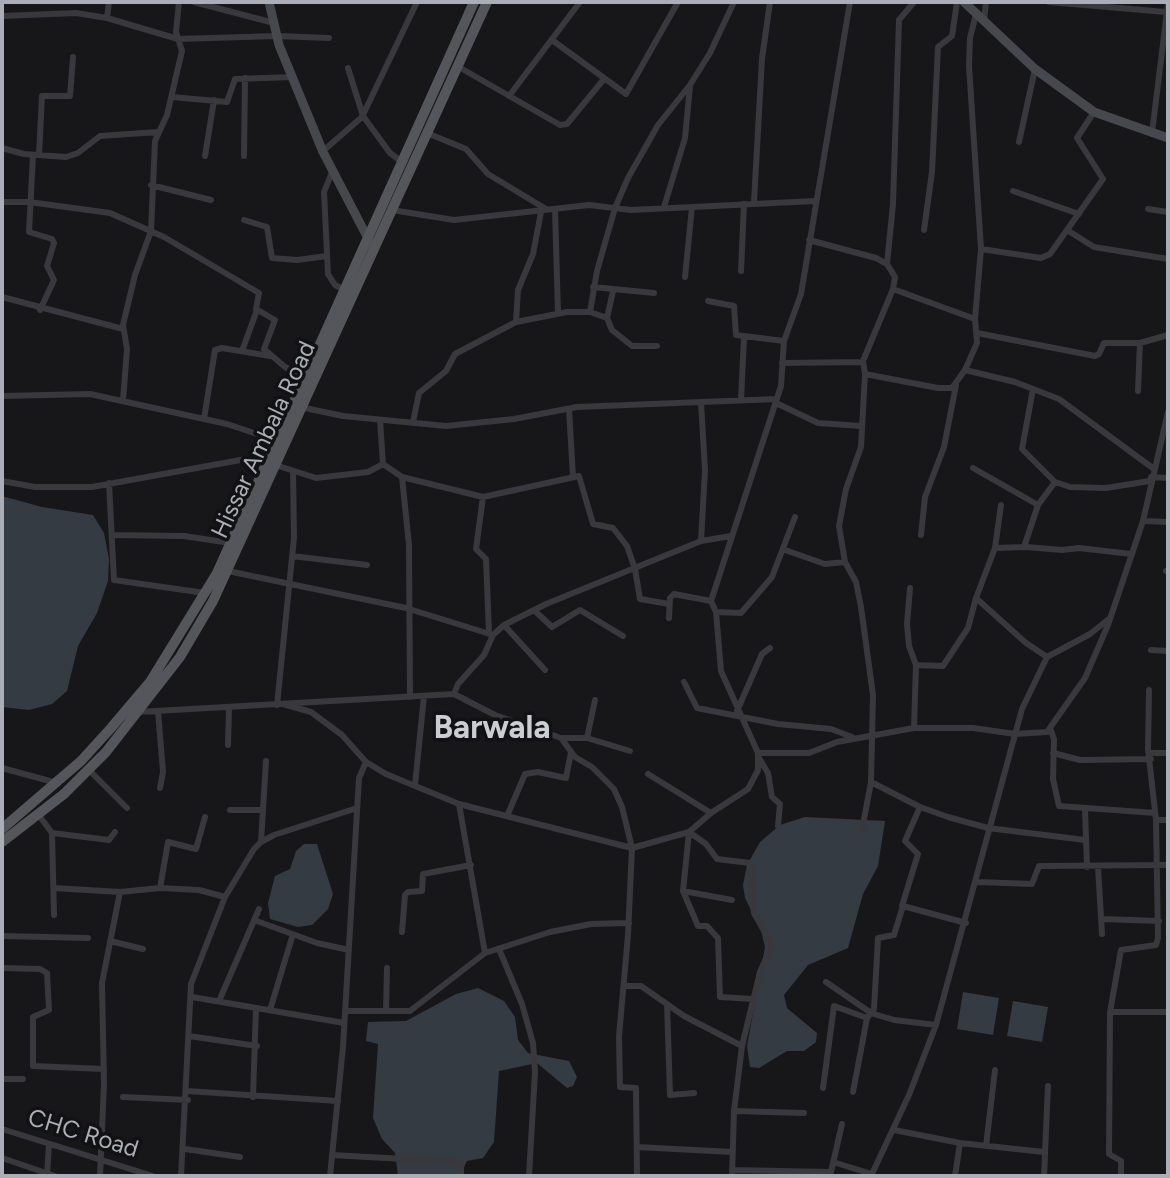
<!DOCTYPE html>
<html>
<head>
<meta charset="utf-8">
<style>
  body { margin:0 }
  #map { position:relative; width:1170px; height:1178px; overflow:hidden; background:#171719; font-family:Figtree,sans-serif }
  canvas { display:block }
  .frame { position:absolute; inset:0; border:4px solid #abaeb7; pointer-events:none }
</style>
</head>
<body>
<div id="map">
<canvas width="1170" height="1178"></canvas>
<div class="frame"></div>
</div>
<script>
const ctx = document.querySelector('canvas').getContext('2d');
ctx.lineJoin = 'round';
function fillPath(path, color) {
  ctx.fillStyle = color;
  ctx.fill(path, 'evenodd');
}
function toPath(rows) {
  const path = new Path2D();
  for (const r of rows) {
    path.moveTo(r[0], r[1]);
    for (let i = 2; i < r.length; i += 2) path.lineTo(r[i], r[i + 1]);
  }
  return path;
}
function stroke(path, color, width, dash) {
  ctx.strokeStyle = color;
  ctx.lineWidth = width;
  ctx.lineCap = dash ? 'butt' : 'round';
  ctx.setLineDash(dash || []);
  ctx.stroke(path);
}
function drawText(font, color, halo, rows, align = 'center') {
  ctx.font = font + ' Figtree,sans-serif';
  ctx.lineWidth = 7;
  ctx.setLineDash([]);
  ctx.textBaseline = 'middle';
  ctx.strokeStyle = halo;
  ctx.fillStyle = color;
  for (const [text, x, y, turn = 0] of rows) {
    ctx.save();
    ctx.translate(x, y);
    ctx.rotate((+turn || 0) * Math.PI / 180);
    ctx.textAlign = isNaN(turn) ? turn : align;
    if (halo) ctx.strokeText(text, 0, 0);
    ctx.fillText(text, 0, 0);
    ctx.restore();
  }
}
fillPath(toPath([
  [2,496,42,507,93,515,104,533,109,559,108,581,97,613,78,646,67,691,52,704,29,710,2,707],
  [805,817,885,821,878,866,863,894,848,948,808,965,784,995,787,1008,817,1033,816,1042,804,1051,787,1051,759,1068,750,1067,747,1046,765,947,761,930,745,898,743,885,747,865,760,842,780,825],
  [304,844,317,844,333,894,328,909,312,925,298,927,270,919,268,903,275,876,290,869,296,851],
  [478,988,504,1001,515,1017,518,1040,528,1053,569,1061,577,1077,573,1086,567,1088,537,1063,499,1071,494,1142,483,1158,467,1161,460,1176,398,1176,395,1153,382,1139,373,1118,378,1044,366,1041,368,1022,406,1021,456,994],
  [963,992,999,998,993,1035,957,1029],
  [1013,1001,1048,1007,1042,1042,1007,1036]
]), '#343b42');
stroke(toPath([
  [194,2,274,23],
  [1049,2,1166,12],
  [2,16,76,13,107,18,178,39,277,36,329,38],
  [107,18,109,2],
  [984,21,986,2],
  [552,40,626,94,678,2],
  [457,66,560,125,567,124,604,79],
  [348,68,363,116,390,153,402,162],
  [509,96,580,2],
  [172,97,227,102,235,79,293,77],
  [427,133,466,149,488,174,546,209],
  [1152,133,1168,3],
  [1019,142,1035,69],
  [2,148,24,154,66,157,78,153,100,136,158,132],
  [323,151,362,117,417,2],
  [33,155,29,232,52,239,54,243,47,266,54,280,40,310],
  [39,155,42,96,70,96,73,57],
  [205,156,214,100],
  [244,156,245,78],
  [332,172,324,192,328,274,335,285,343,289],
  [151,185,211,200],
  [1013,191,1079,214],
  [2,202,29,202,110,213,164,237,259,293,256,309,275,320,264,349,285,367,307,378],
  [754,202,762,59,770,2],
  [664,207,685,138,690,86],
  [555,209,558,313],
  [1148,209,1168,212],
  [392,210,454,220,589,205,631,210,815,201],
  [244,220,267,227,272,258,297,260,327,256],
  [924,230,932,172,938,47,952,36,957,2],
  [1067,230,1094,247,1168,259],
  [809,240,876,258,887,264,895,277,893,289,863,361,865,374,861,447,846,489,839,526,845,562,856,582,861,607,873,695,871,782,862,830],
  [981,249,1041,258,1050,254,1103,179,1077,138,1094,112],
  [887,264,893,204,899,20,914,2],
  [741,271,744,204],
  [685,277,692,207],
  [593,287,654,293],
  [893,289,975,319],
  [613,291,607,318,612,330,632,346,657,346],
  [2,297,123,329],
  [708,301,734,306,736,335,784,341],
  [590,312,597,271,615,208,628,178,658,125,690,85,710,53,734,2],
  [516,322,518,290,533,254,541,212],
  [977,333,1095,356,1099,354,1104,343,1140,343,1168,335],
  [242,351,257,310],
  [782,363,862,362],
  [965,370,1015,382,1059,399,1154,469],
  [865,374,938,388,952,388,965,370,977,343,975,319,981,249,969,66,970,38,976,14],
  [1033,389,1022,449,1055,482,1070,487,1106,488,1150,481],
  [1138,391,1140,343],
  [2,396,90,394,227,424,278,441],
  [741,400,744,338],
  [123,401,127,349,123,325,135,275,151,231,155,141,167,115,182,51,176,32,179,2],
  [776,403,818,423,861,426],
  [300,407,343,416,446,426,514,419,577,407,777,399],
  [569,409,573,477],
  [204,419,215,350,222,348,270,356],
  [380,420,383,464,402,477,409,545,410,697],
  [413,422,419,393,446,371,455,354,516,322,567,312,590,312,607,318],
  [973,468,1038,505],
  [402,477,483,497,579,476,593,524,613,528,627,546,635,569,640,599,669,604],
  [1151,477,1168,478],
  [2,481,35,487,92,487,246,459,266,462,316,478,368,472,383,464],
  [109,483,114,580,205,593],
  [483,497,476,549,486,559,489,633],
  [1143,521,1168,522],
  [112,535,184,536,230,543],
  [921,535,925,497,944,447,956,385],
  [701,541,705,470,701,402],
  [1024,547,1038,505,1055,482],
  [995,548,1026,547,1062,550,1079,548,1131,554],
  [785,550,825,564,845,562],
  [292,556,367,565],
  [223,570,406,608,493,635],
  [1166,571,1168,571],
  [910,588,907,624,909,646,916,665,914,728],
  [976,598,1026,643,1047,657],
  [534,610,552,627,580,610,623,636],
  [716,612,741,613,772,577,795,517],
  [669,618,670,598,674,594,711,601],
  [504,625,545,670],
  [1151,650,1168,651],
  [916,665,943,666,968,628,976,598,995,548,1001,505],
  [684,682,697,708,778,724,831,729,852,737],
  [454,694,458,684,484,655,493,635,504,625,546,604,701,541,731,536],
  [283,704,311,712,342,735,366,762,386,774,459,804,632,848,689,832,711,813,748,789,758,770,758,753,721,671,716,612,711,601,781,386,784,341,801,294,850,2],
  [277,705,294,538,293,471],
  [158,711,163,772,160,788],
  [737,711,762,654,770,648],
  [138,712,454,694,495,715,561,738,575,757,592,767,614,789,622,807,632,848,628,935,619,1036,620,1087,636,1088,637,1176],
  [1050,728,1054,739,1053,779,1059,806,1155,813],
  [561,738,587,738,630,751],
  [587,738,595,700],
  [228,745,229,707],
  [758,753,809,753,837,742,914,728,973,728,1015,734,1047,732,1085,678,1108,625,1143,521,1168,412],
  [1053,753,1080,760,1151,759],
  [1149,753,1168,753],
  [759,758,768,773,772,797,780,804,778,826],
  [2,768,57,783],
  [89,770,127,808],
  [648,774,711,813],
  [871,782,920,807,948,817,988,828,1085,840],
  [415,785,424,696],
  [459,804,485,953],
  [1085,809,1087,867],
  [230,810,262,810],
  [38,814,52,833,54,915],
  [507,816,525,774,538,772,566,778,571,752],
  [1156,820,1168,820],
  [52,833,109,840,115,832],
  [261,842,266,761],
  [1098,867,1102,934],
  [977,882,1032,884,1039,866,1168,865],
  [54,888,120,892,160,888,199,890,225,897],
  [160,888,168,842,196,849,205,817],
  [683,891,732,900],
  [902,906,918,854,905,841,920,807],
  [1102,919,1159,921],
  [254,920,317,943,349,950],
  [402,932,405,895,408,892,422,891,423,874,471,865],
  [2,936,88,938],
  [110,941,143,949],
  [499,949,522,1004,533,1043,535,1072,529,1176],
  [2,968,40,969,47,973,49,1010,33,1017,33,1066,104,1069],
  [826,982,871,1013,894,1020,936,1025],
  [624,986,641,986,684,1016,742,1046],
  [192,997,344,1023],
  [219,1001,259,909],
  [667,1004,670,1095,694,1093],
  [270,1010,293,934],
  [345,1011,410,1011,485,953,550,932,591,924,629,923],
  [386,1011,387,968],
  [1110,1012,1168,1012],
  [189,1036,257,1046],
  [2,1079,23,1079],
  [823,1088,834,1006,867,1018],
  [187,1091,338,1101],
  [853,1092,867,1018,874,1009,878,938,894,935,903,906,966,923],
  [123,1097,188,1100],
  [253,1097,256,1008],
  [734,1111,804,1113],
  [2,1129,153,1176],
  [894,1130,960,1143,1044,1152],
  [986,1146,995,1070],
  [637,1147,732,1152],
  [185,1149,240,1157],
  [332,1155,458,1162,461,1163,461,1176],
  [2,1158,55,1176],
  [836,1163,872,1174],
  [732,1170,831,1172,842,1124],
  [47,1176,49,1144],
  [100,1176,104,1084,102,983,120,892],
  [181,1176,191,984,225,897,254,849,261,842,274,835,357,808],
  [330,1176,343,1047,359,778,366,762],
  [732,1176,734,1111,742,1046,760,972,772,945,754,913,750,863,717,859,706,844,689,832,683,891,698,926,707,926,718,938,720,997,753,999],
  [871,1176,909,1095,936,1025,1022,709,1047,657,1090,634,1110,618],
  [955,1176,960,1143],
  [1044,1176,1048,1086],
  [1121,1176,1121,1161,1109,1154,1110,1012,1121,950,1156,945,1158,938,1156,820,1148,749,1149,690]
]), '#39393d', 6);
stroke(toPath([
  [269,2,279,45,323,152,374,250],
  [964,2,1035,69,1094,112,1168,138]
]), '#47484d', 9);
stroke(toPath([
  [2,829,81,761,111,728,150,682,217,573,474,2],
  [2,842,64,794,106,752,180,657,213,601,487,2]
]), '#55565c', 10);
drawText('24px', '#abaeb7', '#121214', [
  ["Hissar Ambala Road",264,440,-65],
  ["CHC Road",83,1134,17]
]);
drawText('bold 32px', '#cbcdd3', '#121214', [
  ["Barwala",492,729]
]);
</script>
</body>
</html>
